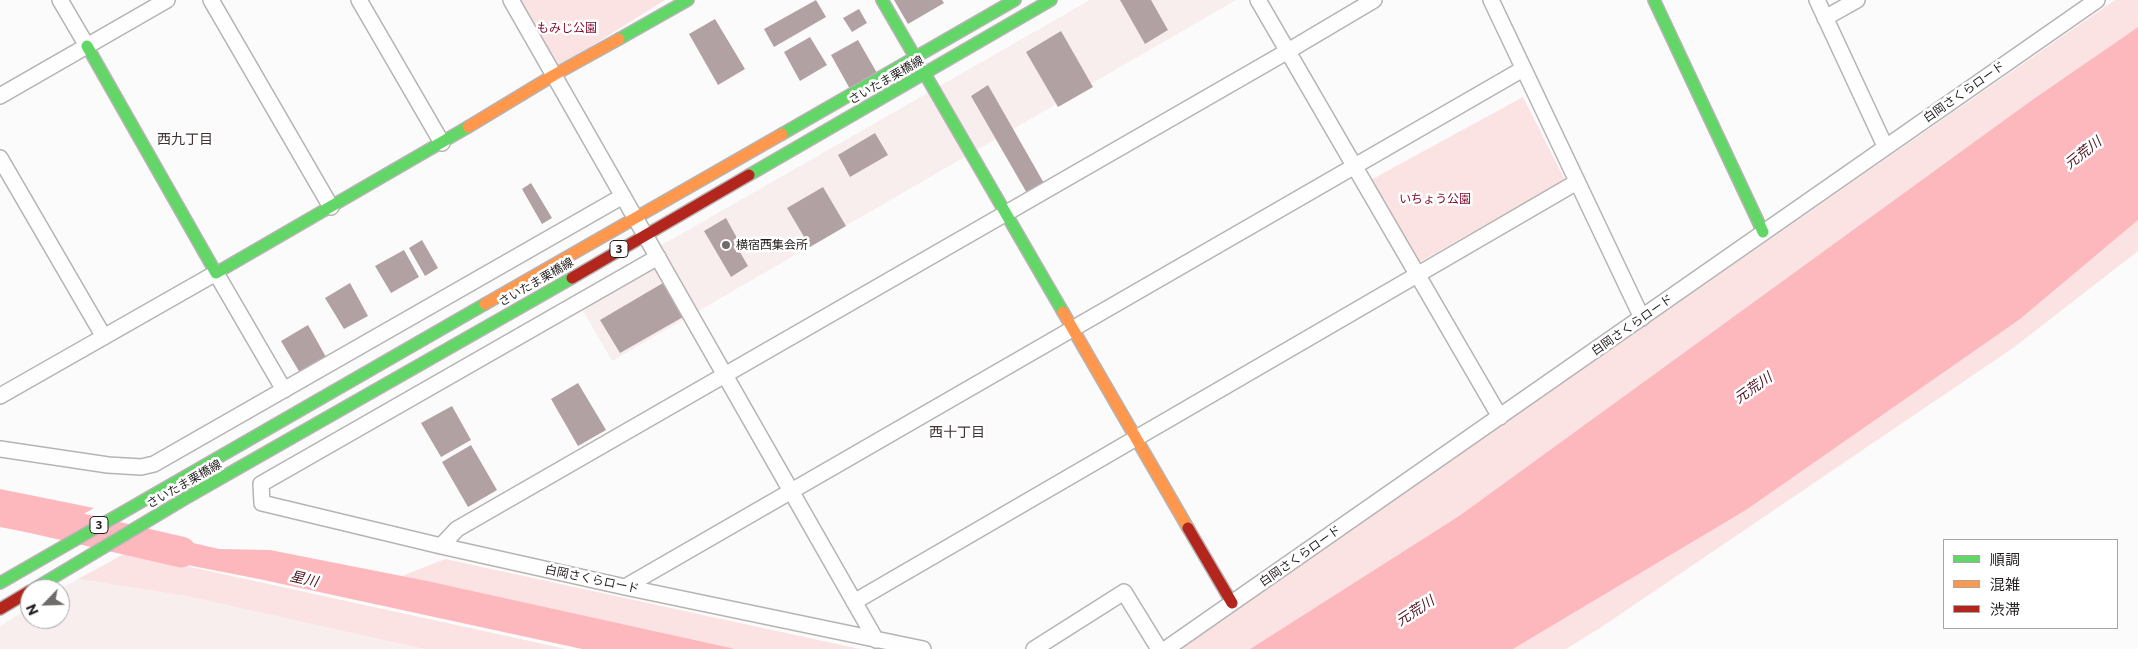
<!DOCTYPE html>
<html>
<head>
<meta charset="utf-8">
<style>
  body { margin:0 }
  #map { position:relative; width:2138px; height:649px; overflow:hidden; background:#fcfbfb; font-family:Commissioner,"Noto Sans JP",sans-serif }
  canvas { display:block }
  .legend { position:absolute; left:1943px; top:539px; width:175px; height:90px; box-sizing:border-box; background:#fff; border:1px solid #a7a5a5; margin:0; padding:6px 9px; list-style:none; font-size:15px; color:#231e1e }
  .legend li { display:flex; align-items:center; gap:10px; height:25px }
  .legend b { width:25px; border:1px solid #a7a5a5 }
  .north { position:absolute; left:20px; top:579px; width:50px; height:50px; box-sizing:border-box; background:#fff; border:1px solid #a7a5a5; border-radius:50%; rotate:246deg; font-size:14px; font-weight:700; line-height:20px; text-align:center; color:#231e1e }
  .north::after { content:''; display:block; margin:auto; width:18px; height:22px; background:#6f6b6b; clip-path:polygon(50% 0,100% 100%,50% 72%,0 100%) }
</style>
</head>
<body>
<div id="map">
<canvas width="2138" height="649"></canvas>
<ul class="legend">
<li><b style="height:6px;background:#63d668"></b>順調</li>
<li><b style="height:6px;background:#ff974d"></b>混雑</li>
<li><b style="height:6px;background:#b3261e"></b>渋滞</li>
</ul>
<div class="north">N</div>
</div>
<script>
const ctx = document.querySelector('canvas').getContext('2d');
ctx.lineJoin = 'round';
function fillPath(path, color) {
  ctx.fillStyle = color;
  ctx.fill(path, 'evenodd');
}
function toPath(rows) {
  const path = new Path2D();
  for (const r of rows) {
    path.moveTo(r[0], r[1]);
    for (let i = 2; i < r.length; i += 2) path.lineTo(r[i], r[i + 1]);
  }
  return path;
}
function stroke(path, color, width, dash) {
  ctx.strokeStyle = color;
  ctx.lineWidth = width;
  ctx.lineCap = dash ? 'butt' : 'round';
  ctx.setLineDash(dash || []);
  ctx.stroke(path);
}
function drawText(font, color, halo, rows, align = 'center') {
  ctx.font = font + ' Commissioner,"Noto Sans JP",sans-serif';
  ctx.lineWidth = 5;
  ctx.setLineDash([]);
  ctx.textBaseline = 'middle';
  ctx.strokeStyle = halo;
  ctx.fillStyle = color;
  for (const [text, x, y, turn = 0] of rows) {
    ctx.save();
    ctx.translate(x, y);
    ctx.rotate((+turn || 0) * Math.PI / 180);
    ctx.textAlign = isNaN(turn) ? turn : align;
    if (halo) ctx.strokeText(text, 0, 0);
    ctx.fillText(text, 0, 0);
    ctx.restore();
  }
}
fillPath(toPath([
  [1090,0,1236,0,612,361,582,309,668,261,660,246],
  [78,579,186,596,424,649,0,649,0,626,30,607,30,619,60,619,59,589]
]), '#f9eeee');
fillPath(toPath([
  [517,0,665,0,558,67],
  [2115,0,2138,0,2138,27,2032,100,1459,516,1250,649,1179,649],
  [1523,97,1565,180,1416,264,1367,182],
  [2138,220,2138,251,2013,348,1600,628,1566,649,1513,649,1746,510,2019,319],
  [126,553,566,649,424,649,186,596,78,579],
  [445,559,855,648,861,649,720,649,397,578]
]), '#fbe2e3');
fillPath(toPath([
  [2138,27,2138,220,2020,319,1746,510,1513,649,1250,649,1459,516,2032,100],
  [0,489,94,508,46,536,0,527],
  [154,534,219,549,270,550,427,581,735,649,582,649,259,579,126,553]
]), '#fdb8be');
stroke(toPath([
  [0,510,181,552]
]), '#fdb8be', 31);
fillPath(toPath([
  [816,0,826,17,774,47,764,29],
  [894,0,942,0,944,3,908,24],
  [1120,0,1151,0,1168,30,1145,44],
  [859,9,867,23,852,32,843,18],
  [715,19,745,69,718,85,689,34],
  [1061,31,1093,87,1058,107,1026,52],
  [810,37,827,65,800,81,784,52],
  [858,40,877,73,850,89,831,55],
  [988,85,1045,185,1028,195,971,96],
  [875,133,888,155,850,177,838,155],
  [531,183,552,218,542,224,522,189],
  [823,187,846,226,810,247,787,208],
  [726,218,737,238,733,240,748,266,731,277,704,231],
  [422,240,438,268,425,276,409,248],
  [404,250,419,277,391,293,375,266],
  [350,283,368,316,344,329,325,298],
  [663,283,683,317,620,353,600,320],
  [308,325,326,357,300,373,281,341],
  [578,383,606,430,578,446,551,399],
  [452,406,471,440,441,457,421,423],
  [471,445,497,490,468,507,442,462]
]), '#b2a1a3');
const street = toPath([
  [60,0,87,46],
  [211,0,331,207],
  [359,0,442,143],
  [511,0,876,640],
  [1258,0,1500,417],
  [1491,0,1642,318],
  [1817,0,1885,146],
  [1825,18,1857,0],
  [0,96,167,0],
  [0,158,104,337],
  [658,257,261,484,262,503,441,546,625,587,923,649],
  [0,396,216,273,284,390],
  [0,449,108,465,141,467,154,464,623,196],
  [441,546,457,529,1288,51,1374,0],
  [625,587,1523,69],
  [854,602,1577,182],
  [1034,649,1124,592,1159,649],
  [1166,649,2097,0]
]);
const fast = toPath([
  [882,0,1063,312],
  [1654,0,1763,232],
  [619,39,688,0],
  [87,46,216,273,468,127],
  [782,134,1015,0],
  [749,175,1051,0],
  [0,583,485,304],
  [34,589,186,498,572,278]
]);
const slow = toPath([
  [468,127,554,75,619,39],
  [485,304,782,134],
  [1063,312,1188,528]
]);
const jam = toPath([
  [572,278,749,175],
  [1188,528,1232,603],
  [0,609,30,591]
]);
stroke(street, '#b6b3b3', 18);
stroke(fast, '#b6b3b3', 14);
stroke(slow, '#b6b3b3', 14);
stroke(jam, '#b6b3b3', 14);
stroke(street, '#fffefe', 15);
stroke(fast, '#63d668', 11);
stroke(slow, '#ff974d', 11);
stroke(jam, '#b3261e', 11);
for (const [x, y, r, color] of [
  [726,245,5,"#6f6b6b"]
]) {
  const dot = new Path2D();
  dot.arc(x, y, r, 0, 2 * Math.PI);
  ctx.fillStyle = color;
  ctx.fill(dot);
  stroke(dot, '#fff', 2);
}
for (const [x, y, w] of [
  [619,249,18],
  [99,525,18]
]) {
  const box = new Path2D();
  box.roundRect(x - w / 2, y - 8.5, w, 17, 4);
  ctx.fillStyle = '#fff';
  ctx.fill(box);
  stroke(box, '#231e1e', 1);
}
drawText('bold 11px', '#231e1e', null, [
  ["3",619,249],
  ["3",99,525]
]);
drawText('12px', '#7f0729', '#fff', [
  ["もみじ公園",567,28],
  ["いちょう公園",1435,199]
]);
drawText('12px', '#231e1e', '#fff', [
  ["さいたま栗橋線",886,80,-30],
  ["白岡さくらロード",1964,92,-35],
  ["さいたま栗橋線",536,282,-30],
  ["白岡さくらロード",1632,325,-35],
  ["さいたま栗橋線",184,484,-30],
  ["白岡さくらロード",1300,556,-35],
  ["白岡さくらロード",592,579,12]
]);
drawText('12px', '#231e1e', '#fff', [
  ["横宿西集会所",736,245]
], 'left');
drawText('14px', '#3f3334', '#fff', [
  ["西九丁目",185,139],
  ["西十丁目",957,432]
]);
drawText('italic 14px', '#4c101b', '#fff', [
  ["元荒川",2083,153,-38],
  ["元荒川",1753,388,-35],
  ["星川",304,579,13],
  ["元荒川",1415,611,-33]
]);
</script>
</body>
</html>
